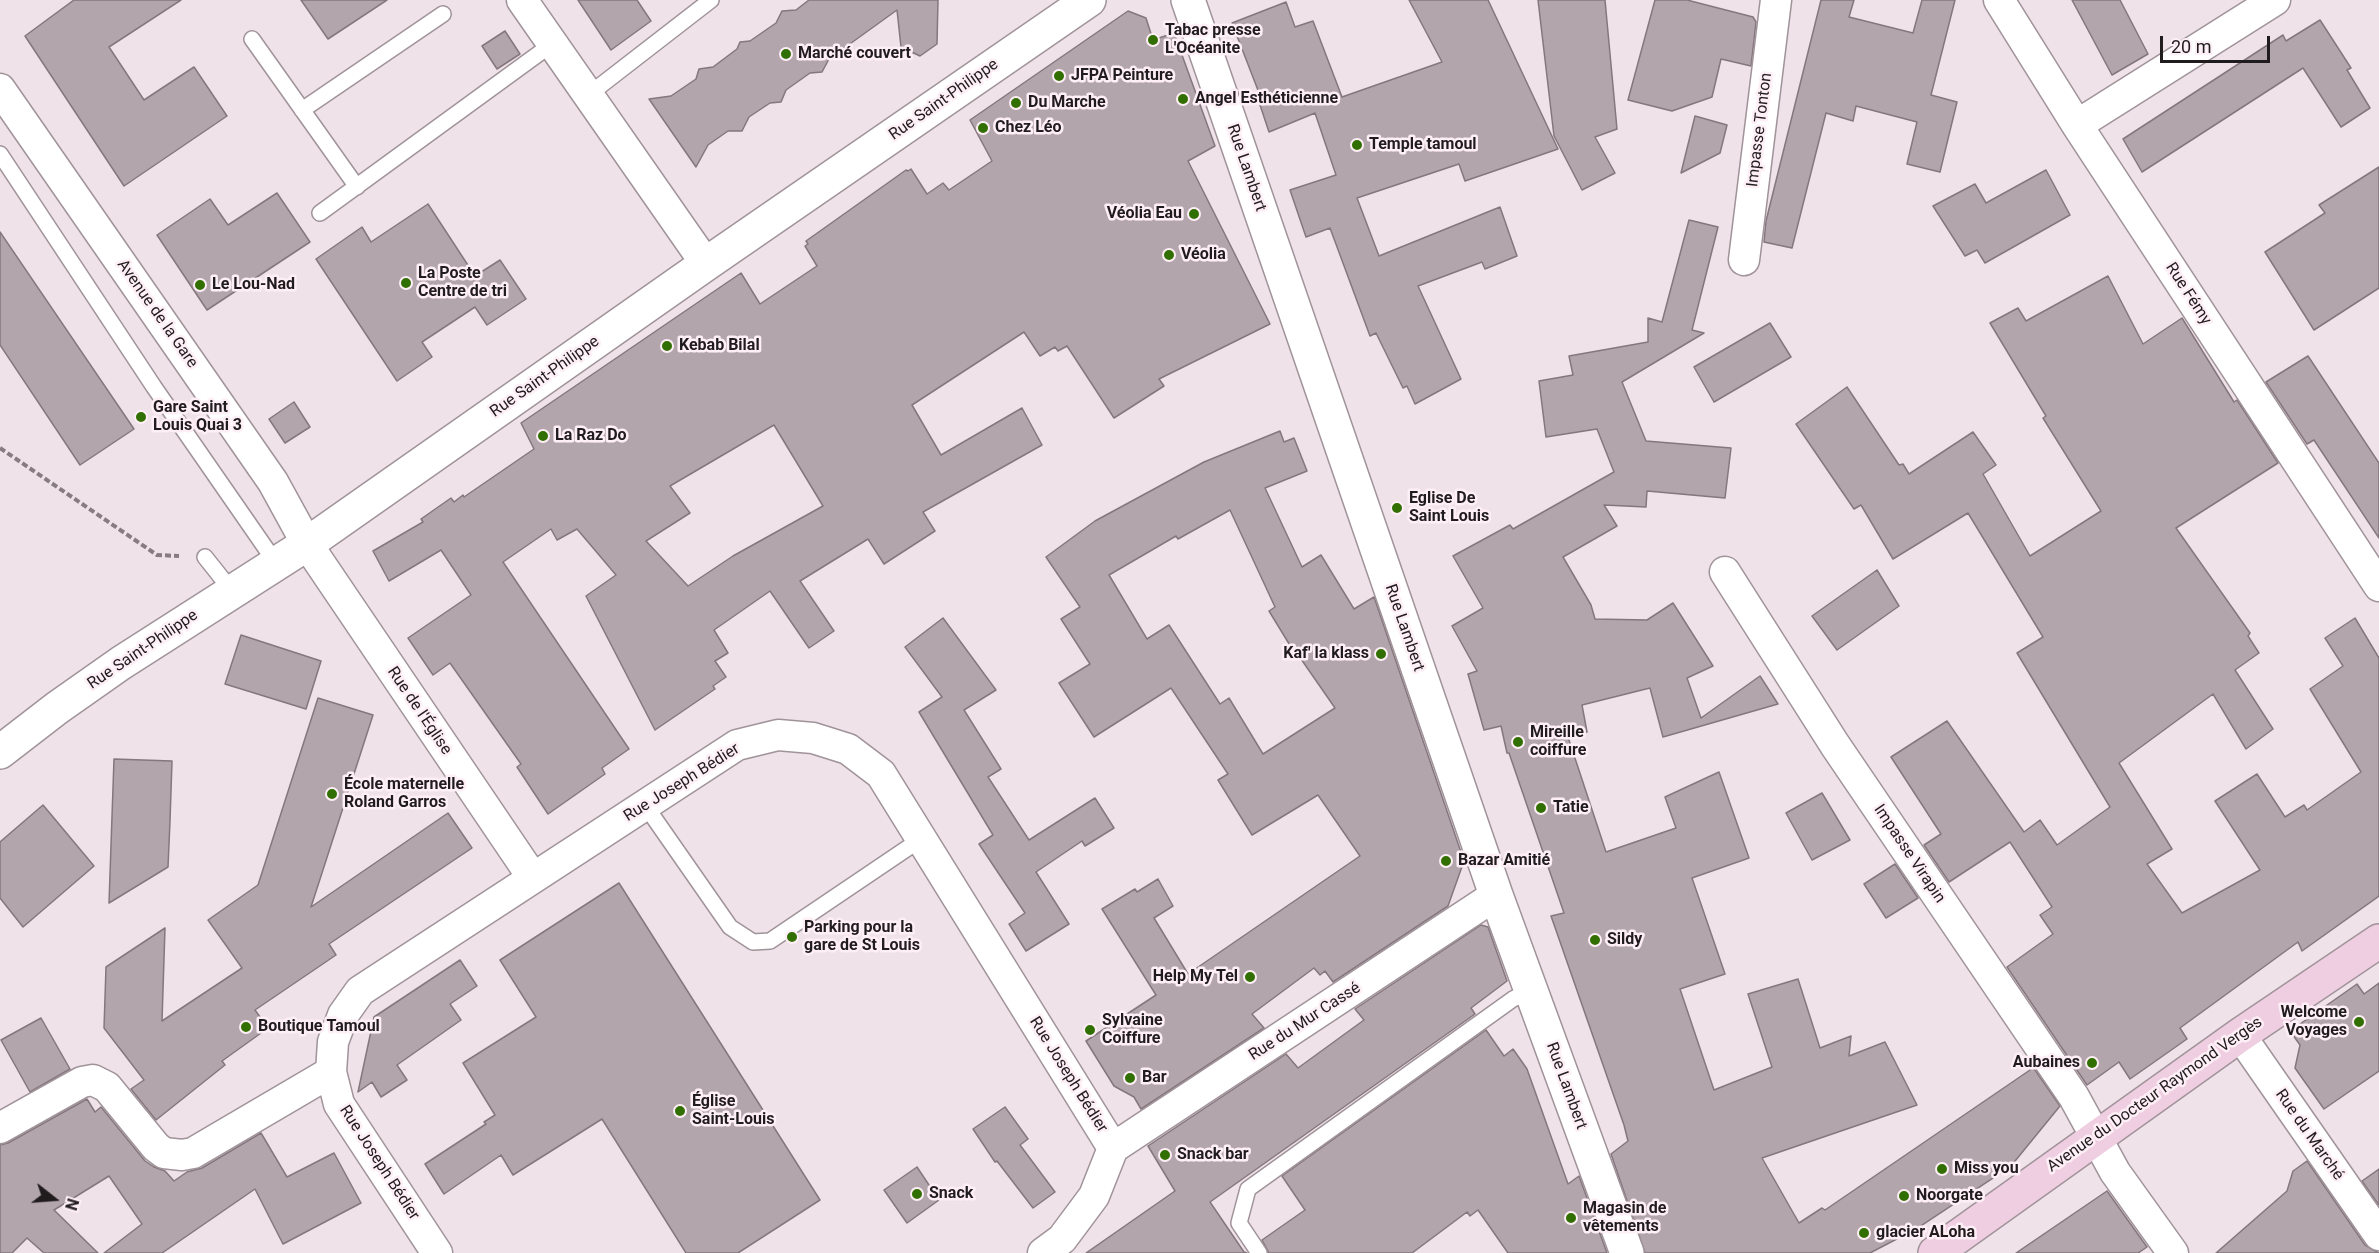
<!DOCTYPE html>
<html>
<head>
<meta charset="utf-8">
<style>
  body { margin:0 }
  #map { position:relative; width:2379px; height:1253px; overflow:hidden; background:#f0e2e9; font-family:Roboto,sans-serif }
  canvas { display:block }
  .north { position:absolute; left:24px; top:1169px; width:60px; height:60px; -webkit-text-stroke:4px #feeff6; paint-order:stroke; rotate:107deg; font-size:16px; font-weight:700; line-height:24px; text-align:center; color:#201b1d }
  .north::after { content:''; display:block; margin:auto; width:21px; height:27px; background:#201b1d; clip-path:polygon(50% 0,100% 100%,50% 72%,0 100%) }
  .scale { position:absolute; left:2160px; top:36px; width:110px; height:27px; box-sizing:border-box; border:3px solid #201b1d; border-top:0; padding-left:8px; font-size:18px; line-height:21px; white-space:nowrap; color:#201b1d; -webkit-text-stroke:4px #feeff6; paint-order:stroke }
</style>
</head>
<body>
<div id="map">
<canvas width="2379" height="1253"></canvas>
<div class="north">N</div>
<div class="scale">20 m</div>
</div>
<script>
const ctx = document.querySelector('canvas').getContext('2d');
ctx.lineJoin = 'round';
function fillPath(path, color) {
  ctx.fillStyle = color;
  ctx.fill(path, 'evenodd');
}
function toPath(rows) {
  const path = new Path2D();
  for (const r of rows) {
    path.moveTo(r[0], r[1]);
    for (let i = 2; i < r.length; i += 2) path.lineTo(r[i], r[i + 1]);
  }
  return path;
}
function stroke(path, color, width, dash) {
  ctx.strokeStyle = color;
  ctx.lineWidth = width;
  ctx.lineCap = dash ? 'butt' : 'round';
  ctx.setLineDash(dash || []);
  ctx.stroke(path);
}
function drawText(font, color, halo, rows, align = 'center') {
  ctx.font = font + ' Roboto,sans-serif';
  ctx.lineWidth = 5;
  ctx.setLineDash([]);
  ctx.textBaseline = 'middle';
  ctx.strokeStyle = halo;
  ctx.fillStyle = color;
  for (const [text, x, y, turn = 0] of rows) {
    ctx.save();
    ctx.translate(x, y);
    ctx.rotate((+turn || 0) * Math.PI / 180);
    ctx.textAlign = isNaN(turn) ? turn : align;
    if (halo) ctx.strokeText(text, 0, 0);
    ctx.fillText(text, 0, 0);
    ctx.restore();
  }
}
const building = toPath([
  [74,0,181,0,109,47,144,100,194,67,227,116,124,186,25,36,74,0],
  [301,0,387,0,328,39,301,0],
  [578,0,637,0,651,21,611,50,578,0],
  [809,0,938,0,937,44,920,56,901,47,897,10,829,59,822,72,810,73,786,90,781,102,770,103,749,117,742,131,728,131,708,145,696,167,649,99,671,96,696,79,699,69,713,67,737,49,740,42,750,41,776,23,782,11,796,10,809,0],
  [1409,0,1488,0,1558,149,1465,181,1459,164,1357,198,1379,256,1500,207,1517,256,1485,269,1482,262,1418,286,1461,379,1415,404,1407,386,1403,388,1376,333,1370,336,1330,228,1306,237,1290,190,1336,175,1315,113,1269,132,1258,99,1261,98,1232,23,1286,2,1295,27,1313,21,1342,97,1442,62,1409,0],
  [1538,0,1605,0,1617,129,1595,137,1615,173,1582,190,1554,136,1538,0],
  [1655,0,1687,0,1753,17,1756,22,1751,66,1721,59,1712,97,1672,111,1628,100,1655,0],
  [1821,0,1854,0,1849,17,1913,33,1922,0,1955,0,1931,95,1957,102,1940,172,1907,164,1917,122,1856,106,1853,121,1826,113,1792,248,1764,242,1766,221,1821,0],
  [2072,0,2120,0,2148,54,2112,75,2072,0],
  [1128,11,1146,18,1153,40,1174,33,1215,146,1188,161,1270,324,1159,379,1164,386,1114,418,1067,346,1058,351,1055,347,1040,356,1024,332,912,405,941,455,1022,408,1042,445,923,512,935,531,884,564,868,539,800,581,834,631,809,648,770,591,714,630,728,653,715,661,726,677,713,686,715,689,655,730,586,596,616,575,577,529,557,540,551,529,503,562,629,749,602,768,605,774,548,814,517,767,521,764,450,663,433,675,408,638,471,595,441,550,389,581,373,551,423,522,421,519,451,498,454,502,463,495,464,497,534,449,521,423,741,273,760,304,817,266,805,246,808,244,806,241,906,170,908,171,911,169,927,194,943,183,949,190,992,161,970,120,1128,11],
  [774,425,823,506,733,556,688,586,646,541,690,513,670,486,774,425],
  [2320,20,2351,68,2347,70,2370,108,2341,127,2303,68,2142,172,2123,139,2283,35,2286,41,2320,20],
  [505,31,520,54,497,69,482,46,505,31],
  [1695,116,1727,125,1720,153,1681,173,1695,116],
  [2379,167,2379,288,2314,330,2265,252,2325,213,2319,205,2379,167],
  [2046,170,2070,215,1985,263,1977,250,1965,256,1933,206,1975,184,1986,203,2046,170],
  [277,193,310,242,207,310,157,235,210,199,228,225,277,193],
  [428,204,475,276,500,260,526,299,487,325,475,307,422,342,432,357,397,381,316,259,362,227,371,242,428,204],
  [1689,220,1718,227,1692,330,1704,333,1622,382,1646,441,1731,448,1725,498,1647,491,1646,507,1604,505,1617,526,1563,557,1591,605,1595,619,1647,620,1673,603,1713,666,1687,678,1701,718,1760,676,1778,704,1663,737,1650,688,1582,705,1587,732,1568,737,1606,852,1676,828,1665,797,1719,772,1749,858,1692,878,1725,974,1680,989,1714,1090,1772,1067,1748,994,1798,979,1820,1048,1851,1036,1849,1056,1885,1042,1917,1105,1762,1158,1799,1223,1822,1208,1825,1210,2030,1070,2024,1059,2026,1057,2060,1106,2011,1166,1916,1229,1870,1253,1645,1253,1611,1154,1628,1141,1624,1125,1551,916,1564,913,1509,753,1507,753,1501,726,1484,730,1468,674,1477,671,1452,626,1483,608,1453,556,1510,525,1513,529,1614,472,1597,429,1546,437,1539,381,1573,375,1569,356,1648,342,1648,318,1662,322,1689,220],
  [0,232,134,429,80,465,0,345,0,232],
  [2108,276,2143,344,2182,318,2234,402,2237,400,2278,463,2176,528,2250,633,2248,636,2259,653,2235,670,2273,729,2246,749,2213,694,2119,763,2172,849,2147,864,2182,913,2260,870,2215,801,2257,774,2285,817,2304,805,2307,810,2361,772,2310,689,2343,666,2325,638,2355,618,2379,658,2379,896,2302,951,2298,942,2180,1028,2187,1039,2130,1079,2119,1062,2087,1085,2007,967,2053,934,2040,915,2052,907,2010,842,1949,882,1924,845,1941,834,1891,757,1947,721,2024,832,2040,820,2057,845,2110,807,2017,653,2043,637,1968,513,1893,559,1861,505,1854,509,1796,424,1847,387,1899,465,1903,464,1909,474,1973,432,1996,465,1983,474,2030,556,2101,511,2043,418,2046,416,1990,323,2018,308,2026,321,2108,276],
  [1770,323,1791,357,1714,402,1694,367,1770,323],
  [2308,356,2379,463,2379,538,2314,440,2307,444,2266,382,2308,356],
  [294,402,310,427,285,443,269,419,294,402],
  [1280,431,1284,442,1294,438,1307,471,1265,488,1302,567,1321,555,1354,609,1374,597,1464,861,1448,906,1333,982,1325,971,1320,975,1314,968,1252,1014,1264,1028,1141,1109,1134,1097,1114,1086,1086,1041,1156,995,1102,909,1135,889,1137,892,1158,879,1173,906,1154,918,1188,974,1360,856,1318,795,1252,835,1218,780,1228,774,1171,688,1094,737,1059,683,1090,664,1061,619,1080,607,1046,557,1095,521,1204,462,1280,431],
  [1230,510,1275,607,1269,611,1291,647,1292,646,1335,708,1263,754,1229,698,1220,704,1169,625,1147,639,1109,575,1176,536,1178,539,1230,510],
  [1877,570,1899,606,1837,650,1812,616,1877,570],
  [943,618,996,690,964,710,1001,769,988,777,1029,840,1095,798,1114,828,1085,846,1082,841,1036,872,1069,924,1026,951,1009,924,1025,913,979,844,993,835,919,712,942,697,905,647,943,618],
  [241,635,321,661,306,709,225,684,241,635],
  [318,698,373,715,311,907,448,813,472,848,329,944,336,955,255,1010,268,1028,222,1061,225,1065,156,1120,131,1089,144,1080,104,1028,106,967,165,928,162,1021,242,968,208,920,258,885,318,698],
  [114,759,172,761,170,821,168,867,109,903,114,759],
  [1822,793,1850,840,1812,860,1786,813,1822,793],
  [43,805,94,866,23,927,0,898,0,842,43,805],
  [1895,864,1918,898,1886,918,1864,884,1895,864],
  [619,883,820,1200,738,1253,686,1253,602,1119,513,1175,501,1155,444,1194,425,1164,486,1124,484,1122,495,1115,463,1063,536,1017,500,960,619,883],
  [1481,925,1488,927,1507,981,1471,1008,1475,1014,1210,1202,1244,1252,1247,1253,1086,1253,1175,1191,1148,1146,1286,1054,1298,1068,1364,1020,1355,1009,1481,925],
  [460,960,477,986,450,1004,461,1020,397,1065,407,1080,381,1097,372,1082,358,1092,374,1017,460,960],
  [2379,983,2379,1071,2324,1109,2295,1068,2300,1045,2290,1031,2357,984,2364,994,2379,983],
  [41,1018,70,1069,30,1092,1,1040,41,1018],
  [1486,1030,1504,1056,1513,1049,1527,1069,1568,1184,1579,1176,1607,1253,1508,1253,1478,1210,1470,1216,1467,1212,1412,1253,1269,1253,1262,1240,1305,1210,1282,1176,1486,1030],
  [87,1099,95,1112,101,1107,145,1161,154,1167,165,1171,174,1181,187,1172,202,1168,261,1133,287,1177,334,1153,361,1203,283,1244,255,1189,162,1253,104,1253,142,1224,109,1176,54,1210,98,1253,44,1253,27,1238,12,1253,0,1253,0,1145,8,1143,87,1099],
  [1005,1107,1028,1139,1020,1145,1055,1192,1033,1208,997,1161,995,1162,973,1129,1005,1107],
  [2307,1161,2365,1245,2379,1253,2216,1253,2287,1191,2293,1171,2307,1161],
  [917,1167,939,1200,907,1223,884,1190,917,1167],
  [2379,1169,2379,1205,2362,1181,2379,1169],
  [2107,1191,2147,1247,2138,1253,2016,1253,2107,1191]
]);
fillPath(building, '#b3a5ac');
stroke(building, '#84777d', 1.5);
const service = toPath([
  [252,39,357,187],
  [587,96,711,0],
  [302,110,443,14],
  [0,154,154,387,276,563],
  [320,213,552,44],
  [205,557,232,591],
  [645,805,730,927,753,942,770,941,921,839],
  [1259,1253,1239,1223,1248,1189,1513,999,1531,990]
]);
const minor = toPath([
  [522,0,706,264],
  [1999,0,2077,125,2379,586],
  [0,89,273,482,307,544,533,878],
  [2077,125,2275,0],
  [1744,260,1776,0],
  [1725,572,1835,745,2074,1097,2115,1172,2173,1253],
  [2240,1035,2379,1235],
  [0,1128,82,1082,93,1080,107,1087,156,1147,164,1153,182,1155,193,1153,331,1072],
  [1113,1148,1496,895],
  [437,1253,339,1104,331,1072,333,1042,343,1015,360,991,737,745,778,735,813,738,848,749,881,774,1113,1148],
  [1043,1253,1062,1239,1094,1196,1113,1148]
]);
const tertiary = toPath([
  [1188,0,1496,895,1627,1253],
  [0,752,57,708,121,663,307,544,706,264,1089,0]
]);
const secondary = toPath([
  [1935,1253,2240,1035,2379,941]
]);
stroke(service, '#a09399', 18);
stroke(minor, '#a09399', 33);
stroke(tertiary, '#a09399', 36);
stroke(secondary, '#a09399', 36);
stroke(toPath([
  [0,448,157,555,179,556]
]), '#867c81', 4, [6, 3]);
stroke(service, '#fff', 15);
stroke(minor, '#fff', 30);
stroke(tertiary, '#fff', 33);
stroke(secondary, '#efcee1', 33);
for (const [x, y, r, color] of [
  [1153,40,6,"#316f01"],
  [786,54,6,"#316f01"],
  [1059,76,6,"#316f01"],
  [1183,99,6,"#316f01"],
  [1016,103,6,"#316f01"],
  [983,128,6,"#316f01"],
  [1357,145,6,"#316f01"],
  [1194,214,6,"#316f01"],
  [1169,255,6,"#316f01"],
  [406,283,6,"#316f01"],
  [200,285,6,"#316f01"],
  [667,346,6,"#316f01"],
  [141,417,6,"#316f01"],
  [543,436,6,"#316f01"],
  [1397,508,6,"#316f01"],
  [1381,654,6,"#316f01"],
  [1518,742,6,"#316f01"],
  [332,794,6,"#316f01"],
  [1541,808,6,"#316f01"],
  [1446,861,6,"#316f01"],
  [792,937,6,"#316f01"],
  [1595,940,6,"#316f01"],
  [1250,977,6,"#316f01"],
  [2359,1022,6,"#316f01"],
  [246,1027,6,"#316f01"],
  [1090,1030,6,"#316f01"],
  [2092,1063,6,"#316f01"],
  [1130,1078,6,"#316f01"],
  [680,1111,6,"#316f01"],
  [1165,1155,6,"#316f01"],
  [1942,1169,6,"#316f01"],
  [917,1194,6,"#316f01"],
  [1904,1196,6,"#316f01"],
  [1571,1218,6,"#316f01"],
  [1864,1233,6,"#316f01"]
]) {
  const dot = new Path2D();
  dot.arc(x, y, r, 0, 2 * Math.PI);
  ctx.fillStyle = color;
  ctx.fill(dot);
  stroke(dot, '#feeff6', 2);
}
drawText('bold 16px', '#201b1d', '#feeff6', [
  ["Tabac presse",1165,31],
  ["L'Océanite",1165,49],
  ["Marché couvert",798,54],
  ["JFPA Peinture",1071,76],
  ["Angel Esthéticienne",1195,99],
  ["Du Marche",1028,103],
  ["Chez Léo",995,128],
  ["Temple tamoul",1369,145],
  ["Véolia Eau",1182,214,"right"],
  ["Véolia",1181,255],
  ["La Poste",418,274],
  ["Centre de tri",418,292],
  ["Le Lou-Nad",212,285],
  ["Kebab Bilal",679,346],
  ["Gare Saint",153,408],
  ["Louis Quai 3",153,426],
  ["La Raz Do",555,436],
  ["Eglise De",1409,499],
  ["Saint Louis",1409,517],
  ["Kaf' la klass",1369,654,"right"],
  ["Mireille",1530,733],
  ["coiffure",1530,751],
  ["École maternelle",344,785],
  ["Roland Garros",344,803],
  ["Tatie",1553,808],
  ["Bazar Amitié",1458,861],
  ["Parking pour la",804,928],
  ["gare de St Louis",804,946],
  ["Sildy",1607,940],
  ["Help My Tel",1238,977,"right"],
  ["Welcome",2347,1013,"right"],
  ["Voyages",2347,1031,"right"],
  ["Sylvaine",1102,1021],
  ["Coiffure",1102,1039],
  ["Boutique Tamoul",258,1027],
  ["Aubaines",2080,1063,"right"],
  ["Bar",1142,1078],
  ["Église",692,1102],
  ["Saint-Louis",692,1120],
  ["Snack bar",1177,1155],
  ["Miss you",1954,1169],
  ["Snack",929,1194],
  ["Noorgate",1916,1196],
  ["Magasin de",1583,1209],
  ["vêtements",1583,1227],
  ["glacier ALoha",1876,1233]
], 'left');
drawText('16px', '#201b1d', '#feeff6', [
  ["Rue Saint-Philippe",944,100,-35],
  ["Impasse Tonton",1760,130,-83],
  ["Rue Lambert",1246,168,71],
  ["Rue Fémy",2188,294,57],
  ["Avenue de la Gare",157,314,55],
  ["Rue Saint-Philippe",545,377,-35],
  ["Rue Lambert",1404,628,71],
  ["Rue Saint-Philippe",143,650,-34],
  ["Rue de l'Église",419,711,56],
  ["Rue Joseph Bédier",682,783,-32],
  ["Impasse Virapin",1909,854,56],
  ["Rue du Mur Cassé",1305,1022,-33],
  ["Rue Joseph Bédier",1068,1075,58],
  ["Rue Lambert",1566,1086,70],
  ["Avenue du Docteur Raymond Vergès",2155,1095,-35],
  ["Rue du Marché",2309,1135,55],
  ["Rue Joseph Bédier",379,1163,57]
]);
</script>
</body>
</html>
